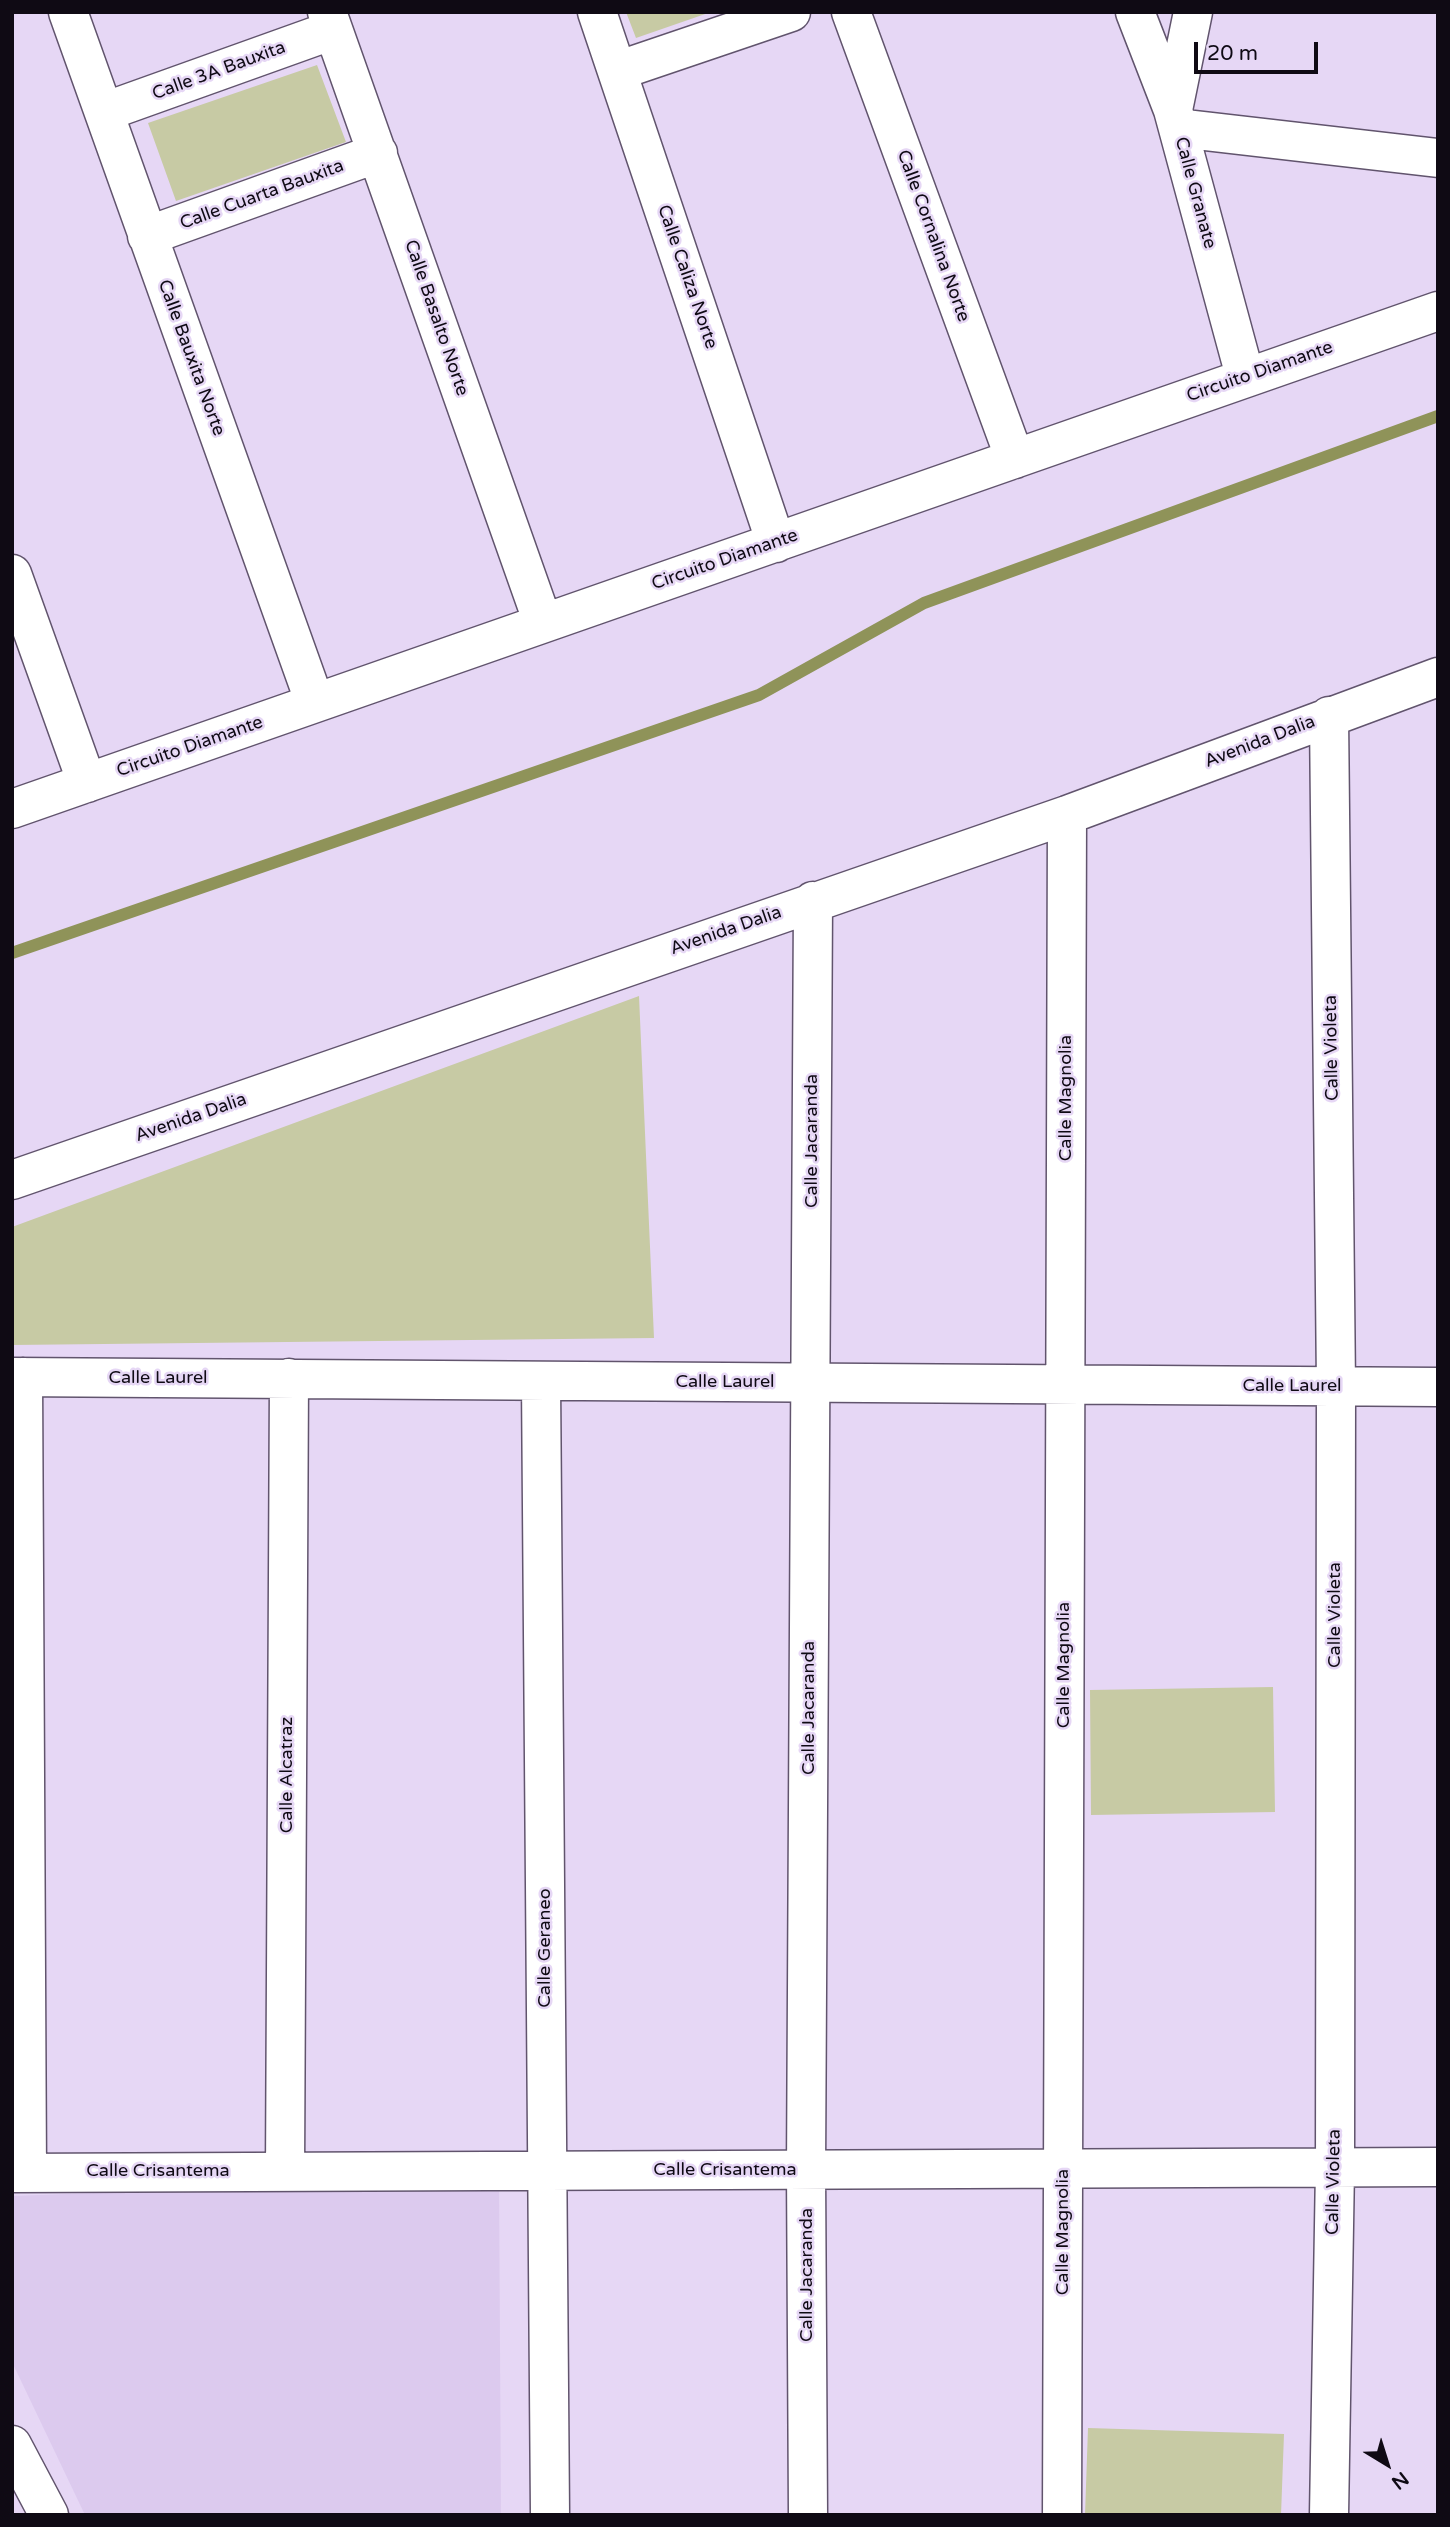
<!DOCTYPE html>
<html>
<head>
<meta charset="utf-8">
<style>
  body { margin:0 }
  #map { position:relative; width:1450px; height:2527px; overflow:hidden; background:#e6d7f5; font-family:"Varela Round",sans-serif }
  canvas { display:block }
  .frame { position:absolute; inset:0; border:14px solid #0f0a14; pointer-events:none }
  .north { position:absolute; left:1352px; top:2429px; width:70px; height:70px; -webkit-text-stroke:5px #e6d7f5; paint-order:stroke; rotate:142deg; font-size:19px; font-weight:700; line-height:28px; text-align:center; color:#0f0a14 }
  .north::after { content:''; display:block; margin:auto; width:24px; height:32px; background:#0f0a14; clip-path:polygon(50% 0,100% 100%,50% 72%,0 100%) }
  .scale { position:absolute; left:1194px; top:42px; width:124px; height:32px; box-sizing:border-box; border:4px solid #0f0a14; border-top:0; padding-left:9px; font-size:21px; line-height:24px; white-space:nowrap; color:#0f0a14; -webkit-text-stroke:5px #e6d7f5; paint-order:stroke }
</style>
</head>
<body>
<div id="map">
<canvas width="1450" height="2527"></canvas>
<div class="frame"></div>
<div class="north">N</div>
<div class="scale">20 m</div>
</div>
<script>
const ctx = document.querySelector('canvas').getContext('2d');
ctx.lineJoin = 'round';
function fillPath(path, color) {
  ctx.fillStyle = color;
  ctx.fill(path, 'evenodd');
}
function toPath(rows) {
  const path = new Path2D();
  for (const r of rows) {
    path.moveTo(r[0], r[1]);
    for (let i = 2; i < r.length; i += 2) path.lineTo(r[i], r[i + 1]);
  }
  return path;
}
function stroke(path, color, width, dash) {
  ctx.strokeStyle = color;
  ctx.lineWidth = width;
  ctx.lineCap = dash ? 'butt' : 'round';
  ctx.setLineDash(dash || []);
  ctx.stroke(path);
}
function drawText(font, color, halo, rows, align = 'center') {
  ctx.font = font + ' "Varela Round",sans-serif';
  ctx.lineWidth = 5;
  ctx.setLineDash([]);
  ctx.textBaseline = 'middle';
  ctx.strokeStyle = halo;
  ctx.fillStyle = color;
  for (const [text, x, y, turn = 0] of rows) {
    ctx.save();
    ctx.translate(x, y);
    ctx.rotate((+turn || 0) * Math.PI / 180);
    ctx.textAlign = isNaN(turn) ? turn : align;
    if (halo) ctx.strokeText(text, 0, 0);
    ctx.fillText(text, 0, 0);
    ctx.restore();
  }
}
fillPath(toPath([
  [499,2178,501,2515,85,2515,12,2362,12,2196]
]), '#dccaee');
fillPath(toPath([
  [626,12,711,12,636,38],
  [317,65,346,142,176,201,148,123],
  [639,996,654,1338,12,1345,12,1227],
  [1273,1687,1275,1812,1091,1815,1090,1690],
  [1088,2428,1284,2434,1281,2515,1085,2515]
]), '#c7caa4');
stroke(toPath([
  [12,953,759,695,924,603,1438,416]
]), '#8f9359', 12);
const minor = toPath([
  [68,12,315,703],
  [327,12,543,623],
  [597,12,776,543],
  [851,12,1015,459],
  [1135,12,1173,110,1245,376],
  [617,71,791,12],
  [1173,110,1193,12],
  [104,112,333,30],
  [1178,128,1438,158],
  [147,236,378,153],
  [12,574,87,783],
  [12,809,1438,311],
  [12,1180,1067,815,1438,677],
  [12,1377,1438,1387],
  [23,1377,27,2172],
  [541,1381,550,2515],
  [285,2171,289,1378],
  [12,2173,1438,2167],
  [12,2445,49,2515],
  [808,2515,806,2169,813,901],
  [1062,2515,1067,815],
  [1329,2515,1335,2168,1336,1386,1329,716]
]);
stroke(minor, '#61546d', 41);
stroke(minor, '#fff', 38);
drawText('18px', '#0f0a14', '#e6d7f5', [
  ["Calle 3A Bauxita",219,71,-20],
  ["Calle Granate",1195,193,75],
  ["Calle Cuarta Bauxita",262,195,-20],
  ["Calle Cornalina Norte",933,236,70],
  ["Calle Caliza Norte",687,277,71],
  ["Calle Basalto Norte",436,318,71],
  ["Calle Bauxita Norte",191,358,70],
  ["Circuito Diamante",1260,372,-19],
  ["Circuito Diamante",725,560,-19],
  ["Avenida Dalia",1260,742,-21],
  ["Circuito Diamante",190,747,-19],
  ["Avenida Dalia",726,931,-19],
  ["Calle Violeta",1332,1048,-91],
  ["Calle Magnolia",1066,1098,-90],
  ["Avenida Dalia",191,1118,-19],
  ["Calle Jacaranda",812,1141,-90],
  ["Calle Laurel",158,1378],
  ["Calle Laurel",725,1382],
  ["Calle Laurel",1292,1386],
  ["Calle Violeta",1335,1615,-90],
  ["Calle Magnolia",1064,1665,-90],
  ["Calle Jacaranda",809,1708,-90],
  ["Calle Alcatraz",287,1775,-90],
  ["Calle Geraneo",545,1948,-90],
  ["Calle Crisantema",725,2170],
  ["Calle Crisantema",158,2171],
  ["Calle Violeta",1334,2182,-89],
  ["Calle Magnolia",1063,2232,-90],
  ["Calle Jacaranda",807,2275,-90]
]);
</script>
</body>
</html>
